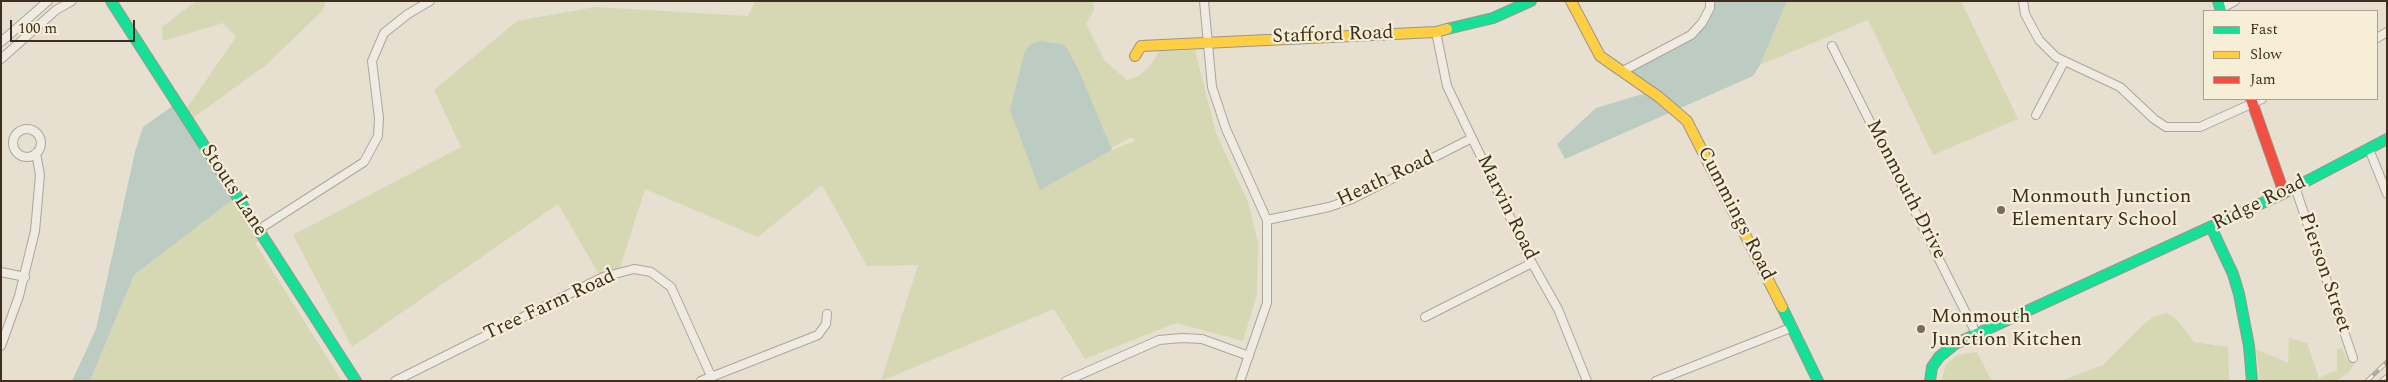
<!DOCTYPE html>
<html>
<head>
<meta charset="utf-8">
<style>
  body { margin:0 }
  #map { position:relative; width:2388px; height:382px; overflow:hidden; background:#e7e0d1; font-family:Spectral,serif }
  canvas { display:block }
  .frame { position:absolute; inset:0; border:2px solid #3d2e20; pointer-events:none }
  .legend { position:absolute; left:2203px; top:10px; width:175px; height:90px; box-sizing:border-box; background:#f7eed8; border:1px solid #ada18e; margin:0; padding:6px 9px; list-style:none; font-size:15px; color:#3d2e20 }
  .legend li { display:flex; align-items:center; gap:10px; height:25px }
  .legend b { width:25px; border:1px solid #ada18e }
  .scale { position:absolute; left:10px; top:20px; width:125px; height:22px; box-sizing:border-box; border:2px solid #3d2e20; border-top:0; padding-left:6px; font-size:15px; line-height:18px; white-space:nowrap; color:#3d2e20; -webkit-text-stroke:4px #f7eed8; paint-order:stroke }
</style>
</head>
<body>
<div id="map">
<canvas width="2388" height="382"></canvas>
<div class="frame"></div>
<ul class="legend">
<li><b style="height:6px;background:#16e098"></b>Fast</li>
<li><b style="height:6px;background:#ffcf43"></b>Slow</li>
<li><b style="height:6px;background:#f24e42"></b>Jam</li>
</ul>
<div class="scale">100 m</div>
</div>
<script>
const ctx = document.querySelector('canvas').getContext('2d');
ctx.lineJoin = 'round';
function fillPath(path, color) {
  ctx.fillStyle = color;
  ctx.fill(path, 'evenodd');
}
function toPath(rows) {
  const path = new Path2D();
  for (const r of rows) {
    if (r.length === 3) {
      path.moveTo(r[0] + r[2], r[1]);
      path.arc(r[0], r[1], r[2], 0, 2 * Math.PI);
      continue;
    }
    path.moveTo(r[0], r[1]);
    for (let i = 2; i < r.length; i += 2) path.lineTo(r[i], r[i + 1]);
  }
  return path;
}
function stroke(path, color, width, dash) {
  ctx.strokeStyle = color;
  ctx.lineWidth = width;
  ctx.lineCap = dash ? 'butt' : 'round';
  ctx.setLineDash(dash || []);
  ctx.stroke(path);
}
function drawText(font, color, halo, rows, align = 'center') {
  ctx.font = font + ' Spectral,serif';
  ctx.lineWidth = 4.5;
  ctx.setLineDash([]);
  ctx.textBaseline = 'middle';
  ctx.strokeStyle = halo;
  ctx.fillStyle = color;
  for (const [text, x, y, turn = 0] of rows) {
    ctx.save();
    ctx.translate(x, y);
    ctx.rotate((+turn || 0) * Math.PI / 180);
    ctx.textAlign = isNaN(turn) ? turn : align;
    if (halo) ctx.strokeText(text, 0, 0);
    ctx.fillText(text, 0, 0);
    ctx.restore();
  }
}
fillPath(toPath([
  [196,1,326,1,323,10,266,65,193,118,190,128,187,108,236,37,223,23,163,41,162,27],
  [755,1,1093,1,1094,10,1086,24,1105,61,1127,80,1139,76,1150,66,1159,51,1195,50,1216,133,1248,202,1258,243,1257,294,1243,341,1176,323,1085,359,1054,309,881,381,918,265,867,266,822,185,758,237,645,189,618,274,603,281,558,204,352,347,293,235,461,147,434,90,517,21,595,7,748,16],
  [1080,73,1111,148,1131,137,1135,141,1112,150,1040,190],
  [1787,1,1961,1,2018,119,1933,155,1868,20,1760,65],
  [240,194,266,237,255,243,342,381,90,381,134,275],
  [2167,313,2178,321,2194,342,2228,347,2229,381,2061,381,2103,365,2143,325,2153,317],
  [2289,338,2307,343,2319,378,2337,370,2337,349,2342,348,2347,360,2356,361,2349,372,2337,381,2260,381,2256,349,2288,363],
  [1977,352,1992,381,1941,381,1946,365,1957,355]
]), '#d6d7b3');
fillPath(toPath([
  [1708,1,1787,1,1760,65,1753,76,1565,159,1557,144,1596,108,1649,92,1621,72,1706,24],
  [1041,41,1065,45,1080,73,1112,150,1040,190,1010,110,1025,51,1031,44],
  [181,100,187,108,190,128,240,194,134,275,90,381,72,381,96,329,135,152,143,127]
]), '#bcccc2');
const street = toPath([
  [1204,1,1212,87,1226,129,1267,220,1267,303,1240,381],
  [2023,1,2025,14,2039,40,2056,57,2120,87,2154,119,2166,127,2200,127,2262,99],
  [2220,9,2235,1],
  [1436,32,1447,86,1532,263,1558,309,1587,381],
  [2377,38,2387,32],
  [1,42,48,1],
  [1832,46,1977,335],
  [1,59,56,10,72,1],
  [1623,71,1691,35,1702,23,1710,8,1710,1],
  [2036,115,2064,62],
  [27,143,14],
  [2369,149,2387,194],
  [2295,187,2353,358],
  [1267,220,1329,207,1352,199,1472,138],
  [258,230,364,162,378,136,379,118,372,61,384,33,408,14,430,1],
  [1,272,25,277],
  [1425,317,1532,263],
  [1,346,19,296,35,231,40,175,36,153],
  [395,381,603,277,634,269,651,272,671,287,711,376],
  [701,381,818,335,826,324,827,314],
  [1066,381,1159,340,1182,338,1202,339,1249,356],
  [1656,381,1793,327]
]);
const fast = toPath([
  [111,1,356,381],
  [2218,1,2221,11],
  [1447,29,1493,18,1531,1],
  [2211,227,2233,274,2239,294,2249,346,2252,381],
  [1782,307,1818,381],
  [1930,381,1932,367,1939,357,1955,344,2284,193,2387,139]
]);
const slow = toPath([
  [1571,1,1600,56,1659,97,1687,121,1782,307],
  [1135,56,1141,46,1436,32,1447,29]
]);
const jam = toPath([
  [2251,99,2284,193]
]);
stroke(street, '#ada599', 10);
stroke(fast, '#9c958a', 12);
stroke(slow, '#9c958a', 12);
stroke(jam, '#9c958a', 12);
stroke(street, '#efebe3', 8);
stroke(fast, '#16e098', 10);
stroke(slow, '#ffcf43', 10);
stroke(jam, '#f24e42', 10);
const rail = toPath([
  [2367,381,2387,362],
  [2381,381,2387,376]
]);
stroke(rail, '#afaaa2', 4.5);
stroke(rail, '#f7eed8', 2.5, [8]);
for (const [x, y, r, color] of [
  [2001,210,5,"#786c5e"],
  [1921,329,5,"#786c5e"]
]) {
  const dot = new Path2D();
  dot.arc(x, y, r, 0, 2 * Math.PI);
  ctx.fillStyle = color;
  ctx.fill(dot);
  stroke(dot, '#f7eed8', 2);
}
drawText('20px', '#3d2e20', '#f7eed8', [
  ["Stafford Road",1333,36,-2],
  ["Heath Road",1386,180,-25],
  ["Monmouth Drive",1905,190,63],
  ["Stouts Lane",233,191,57],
  ["Ridge Road",2260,204,-26],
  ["Marvin Road",1506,208,64],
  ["Cummings Road",1735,214,63],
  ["Pierson Street",2324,273,71],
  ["Tree Farm Road",550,306,-25]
]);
drawText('20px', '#3d2e20', '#f7eed8', [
  ["Monmouth Junction",2011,198],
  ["Elementary School",2011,221],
  ["Monmouth",1931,318],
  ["Junction Kitchen",1931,341]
], 'left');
</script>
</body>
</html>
